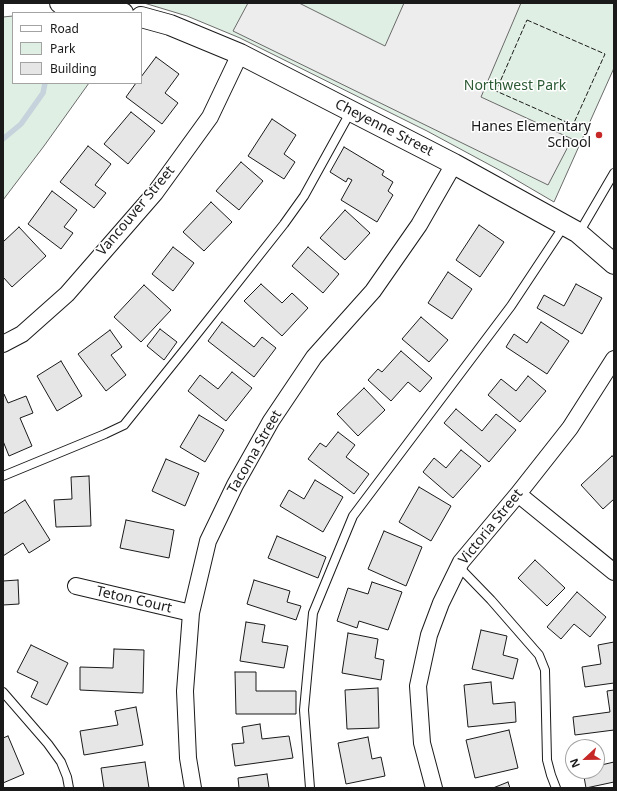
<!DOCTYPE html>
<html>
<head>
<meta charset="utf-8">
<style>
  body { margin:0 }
  #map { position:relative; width:617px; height:791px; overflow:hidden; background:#fff; font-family:"Noto Sans",sans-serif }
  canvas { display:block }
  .frame { position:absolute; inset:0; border:4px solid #1a1a1a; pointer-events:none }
  .legend { position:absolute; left:12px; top:12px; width:130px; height:72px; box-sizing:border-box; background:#fff; border:1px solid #a3a3a3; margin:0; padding:5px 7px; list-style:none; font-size:12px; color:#1a1a1a }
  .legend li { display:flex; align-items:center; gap:8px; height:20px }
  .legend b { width:20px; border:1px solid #a3a3a3 }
  .north { position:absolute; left:565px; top:739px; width:40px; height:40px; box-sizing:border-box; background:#fff; border:1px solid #a3a3a3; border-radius:50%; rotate:248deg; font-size:11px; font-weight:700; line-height:16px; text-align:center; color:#1a1a1a }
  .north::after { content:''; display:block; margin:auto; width:14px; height:18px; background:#c62828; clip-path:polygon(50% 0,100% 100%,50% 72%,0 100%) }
</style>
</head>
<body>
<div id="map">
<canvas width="617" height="791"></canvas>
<div class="frame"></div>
<ul class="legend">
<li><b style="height:5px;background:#fff"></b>Road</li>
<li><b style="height:11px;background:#e0efe3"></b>Park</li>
<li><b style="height:11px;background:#e6e6e6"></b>Building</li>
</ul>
<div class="north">N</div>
</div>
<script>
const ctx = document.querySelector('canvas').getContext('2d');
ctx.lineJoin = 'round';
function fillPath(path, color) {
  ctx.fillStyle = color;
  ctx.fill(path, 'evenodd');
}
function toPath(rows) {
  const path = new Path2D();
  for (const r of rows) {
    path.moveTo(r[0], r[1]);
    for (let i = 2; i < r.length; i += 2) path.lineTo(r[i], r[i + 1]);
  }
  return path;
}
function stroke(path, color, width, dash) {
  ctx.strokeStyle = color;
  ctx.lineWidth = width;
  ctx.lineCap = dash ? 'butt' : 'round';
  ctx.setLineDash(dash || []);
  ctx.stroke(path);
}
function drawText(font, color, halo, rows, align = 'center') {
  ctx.font = font + ' "Noto Sans",sans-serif';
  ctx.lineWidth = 3;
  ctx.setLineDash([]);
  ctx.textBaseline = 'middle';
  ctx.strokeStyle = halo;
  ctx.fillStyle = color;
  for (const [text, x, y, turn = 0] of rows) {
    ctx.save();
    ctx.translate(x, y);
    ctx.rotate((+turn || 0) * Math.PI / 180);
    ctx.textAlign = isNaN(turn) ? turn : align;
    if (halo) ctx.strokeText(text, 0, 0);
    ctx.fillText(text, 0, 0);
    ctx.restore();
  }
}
const green = toPath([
  [144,3,614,3,614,68,554,202,501,171,427,131,240,38,187,16,144,3],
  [13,16,13,83,89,83,44,146,3,200,3,17,13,16]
]);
fillPath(green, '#e0efe3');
stroke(green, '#6a6a6a', 1);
const parking = toPath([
  [248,3,299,3,385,46,404,3,521,3,481,97,572,139,548,185,233,31,248,3]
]);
fillPath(parking, '#ededed');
stroke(parking, '#6a6a6a', 1);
stroke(toPath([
  [3,139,21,124,43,93,45,83]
]), '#c6d2dc', 5.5);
const building = toPath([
  [156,57,179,74,165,93,178,103,162,124,126,97,136,83,141,83,141,77,156,57],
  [131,112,155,131,128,164,104,144,131,112],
  [272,119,296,135,284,154,295,162,284,179,248,156,272,119],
  [88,146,111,164,95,185,106,193,94,208,60,182,88,146],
  [344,147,384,171,382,175,393,182,388,191,393,195,377,222,341,200,352,180,348,178,346,182,330,172,344,147],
  [241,162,263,181,239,210,216,191,241,162],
  [52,191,77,210,64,227,73,233,61,249,28,224,52,191],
  [211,202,232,222,204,251,183,232,211,202],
  [345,210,370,233,345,260,320,238,345,210],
  [479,225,504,242,480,277,456,260,479,225],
  [19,227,46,256,12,287,3,277,3,242,19,227],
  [173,247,194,263,173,291,152,274,173,247],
  [308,247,339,274,323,293,292,266,308,247],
  [448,272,472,289,452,319,428,303,448,272],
  [261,284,282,303,292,293,308,308,282,336,244,301,261,284],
  [576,284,602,298,582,334,537,308,544,295,564,306,576,284],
  [144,285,171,310,141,342,114,317,144,285],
  [421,317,448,340,429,362,402,339,421,317],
  [222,322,254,347,262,337,276,348,254,377,208,341,222,322],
  [541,322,569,341,547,374,506,347,514,334,527,343,541,322],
  [160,329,177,342,164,360,147,346,160,329],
  [110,330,122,347,111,355,126,375,106,391,78,354,110,330],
  [401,351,432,378,420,392,408,382,391,401,368,380,378,369,382,372,401,351],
  [61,361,82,396,57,411,37,376,61,361],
  [232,372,252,388,226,421,188,391,200,375,218,389,232,372],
  [528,376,546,391,520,422,488,395,501,379,516,391,528,376],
  [364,388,385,410,358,436,337,414,364,388],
  [3,394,4,394,8,403,26,396,33,413,20,418,32,446,9,456,3,441,3,394],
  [456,409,482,431,496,414,516,430,489,462,444,423,456,409],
  [199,415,224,430,205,462,180,447,199,415],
  [338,432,355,445,346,457,369,474,354,494,308,459,320,443,326,447,338,432],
  [461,450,481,466,453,498,423,472,434,458,446,468,461,450],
  [612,456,614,457,614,499,603,509,581,485,612,456],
  [166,459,199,473,185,506,152,491,166,459],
  [89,476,91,526,56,527,54,500,72,499,71,477,89,476],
  [315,480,343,497,323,532,280,506,289,490,304,499,315,480],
  [419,487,451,506,431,541,399,522,419,487],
  [25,500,50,540,29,553,23,543,3,556,3,514,25,500],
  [126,520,174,530,169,558,120,548,126,520],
  [384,531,422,547,406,586,368,569,384,531],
  [277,536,326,557,318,578,268,558,277,536],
  [535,560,565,588,547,606,518,578,535,560],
  [18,580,19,604,3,605,3,581,18,580],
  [254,580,290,591,287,602,301,606,296,620,247,604,254,580],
  [372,582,402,592,388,630,359,621,357,628,337,621,348,588,368,594,372,582],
  [577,592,606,617,590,637,574,624,561,639,547,627,577,592],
  [246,622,265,625,262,642,288,646,284,668,240,661,246,622],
  [481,630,507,636,503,655,518,659,513,679,472,669,481,630],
  [348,633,378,639,375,658,384,660,381,680,342,673,348,633],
  [614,642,614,683,585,687,582,667,601,664,598,645,614,642],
  [31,645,68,663,47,705,31,697,38,682,17,672,31,645],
  [114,649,144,650,143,693,80,690,80,667,113,668,114,649],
  [235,672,256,672,256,691,296,691,296,714,236,714,235,672],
  [491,682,493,704,515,702,516,722,468,727,464,685,491,682],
  [378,688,379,728,347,729,345,690,378,688],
  [614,690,614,730,575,735,573,717,610,712,607,691,614,690],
  [136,707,143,745,84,755,80,731,118,725,115,711,136,707],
  [260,724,262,739,289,736,293,758,235,766,232,744,244,743,242,727,260,724],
  [509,730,518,768,475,778,466,740,509,730],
  [8,736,24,774,3,783,3,738,8,736],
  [368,737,372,759,381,757,385,776,346,784,338,743,368,737],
  [145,762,149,788,104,788,101,768,145,762],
  [614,762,614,782,586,788,583,771,597,771,597,766,614,762],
  [267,774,269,788,239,788,238,778,267,774],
  [508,782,510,788,493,788,508,782]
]);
fillPath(building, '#e6e6e6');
stroke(building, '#1a1a1a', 1);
const service = toPath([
  [579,233,614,173],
  [3,476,105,434,124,425,189,344,284,224,304,196,351,111],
  [459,567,491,600,539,655,545,670,547,760,551,775,556,788],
  [3,692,48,744,61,762,67,777,69,788],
  [310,788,304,710,313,613,353,516,511,306,564,226]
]);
const minor = toPath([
  [3,344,22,334,67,294,155,193,210,117,240,54],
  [518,494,614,572],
  [76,586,191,613],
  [193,788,188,758,185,691,191,613,208,541,235,485,271,421,314,357,373,291,419,225,454,164],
  [434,788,422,743,418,686,429,635,441,603,461,562,518,494,570,428,614,359]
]);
const tertiary = toPath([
  [60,3,103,8,123,13],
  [141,17,170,25,240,54,454,164,577,232,614,264]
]);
stroke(service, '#1a1a1a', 10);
stroke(minor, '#1a1a1a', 18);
stroke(tertiary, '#1a1a1a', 22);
stroke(service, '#fff', 8);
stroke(minor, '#fff', 16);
stroke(tertiary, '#fff', 20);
stroke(toPath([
  [527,20,605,54,573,125,496,91,527,20]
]), '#1a1a1a', 1, [5, 2]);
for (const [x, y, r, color] of [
  [599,135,4,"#c62828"]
]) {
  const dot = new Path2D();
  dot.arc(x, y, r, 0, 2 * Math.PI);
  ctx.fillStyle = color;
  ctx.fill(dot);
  stroke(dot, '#fff', 1.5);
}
drawText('14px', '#2b5a34', '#fff', [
  ["Northwest Park",515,86]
]);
drawText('14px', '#1a1a1a', '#fff', [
  ["Hanes Elementary",591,127],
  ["School",591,143]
], 'right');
drawText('14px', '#1a1a1a', '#fff', [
  ["Cheyenne Street",384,128,27],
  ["Vancouver Street",136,211,-50],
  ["Tacoma Street",255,452,-60],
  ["Victoria Street",491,527,-51],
  ["Teton Court",134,600,13]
]);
</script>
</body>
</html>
